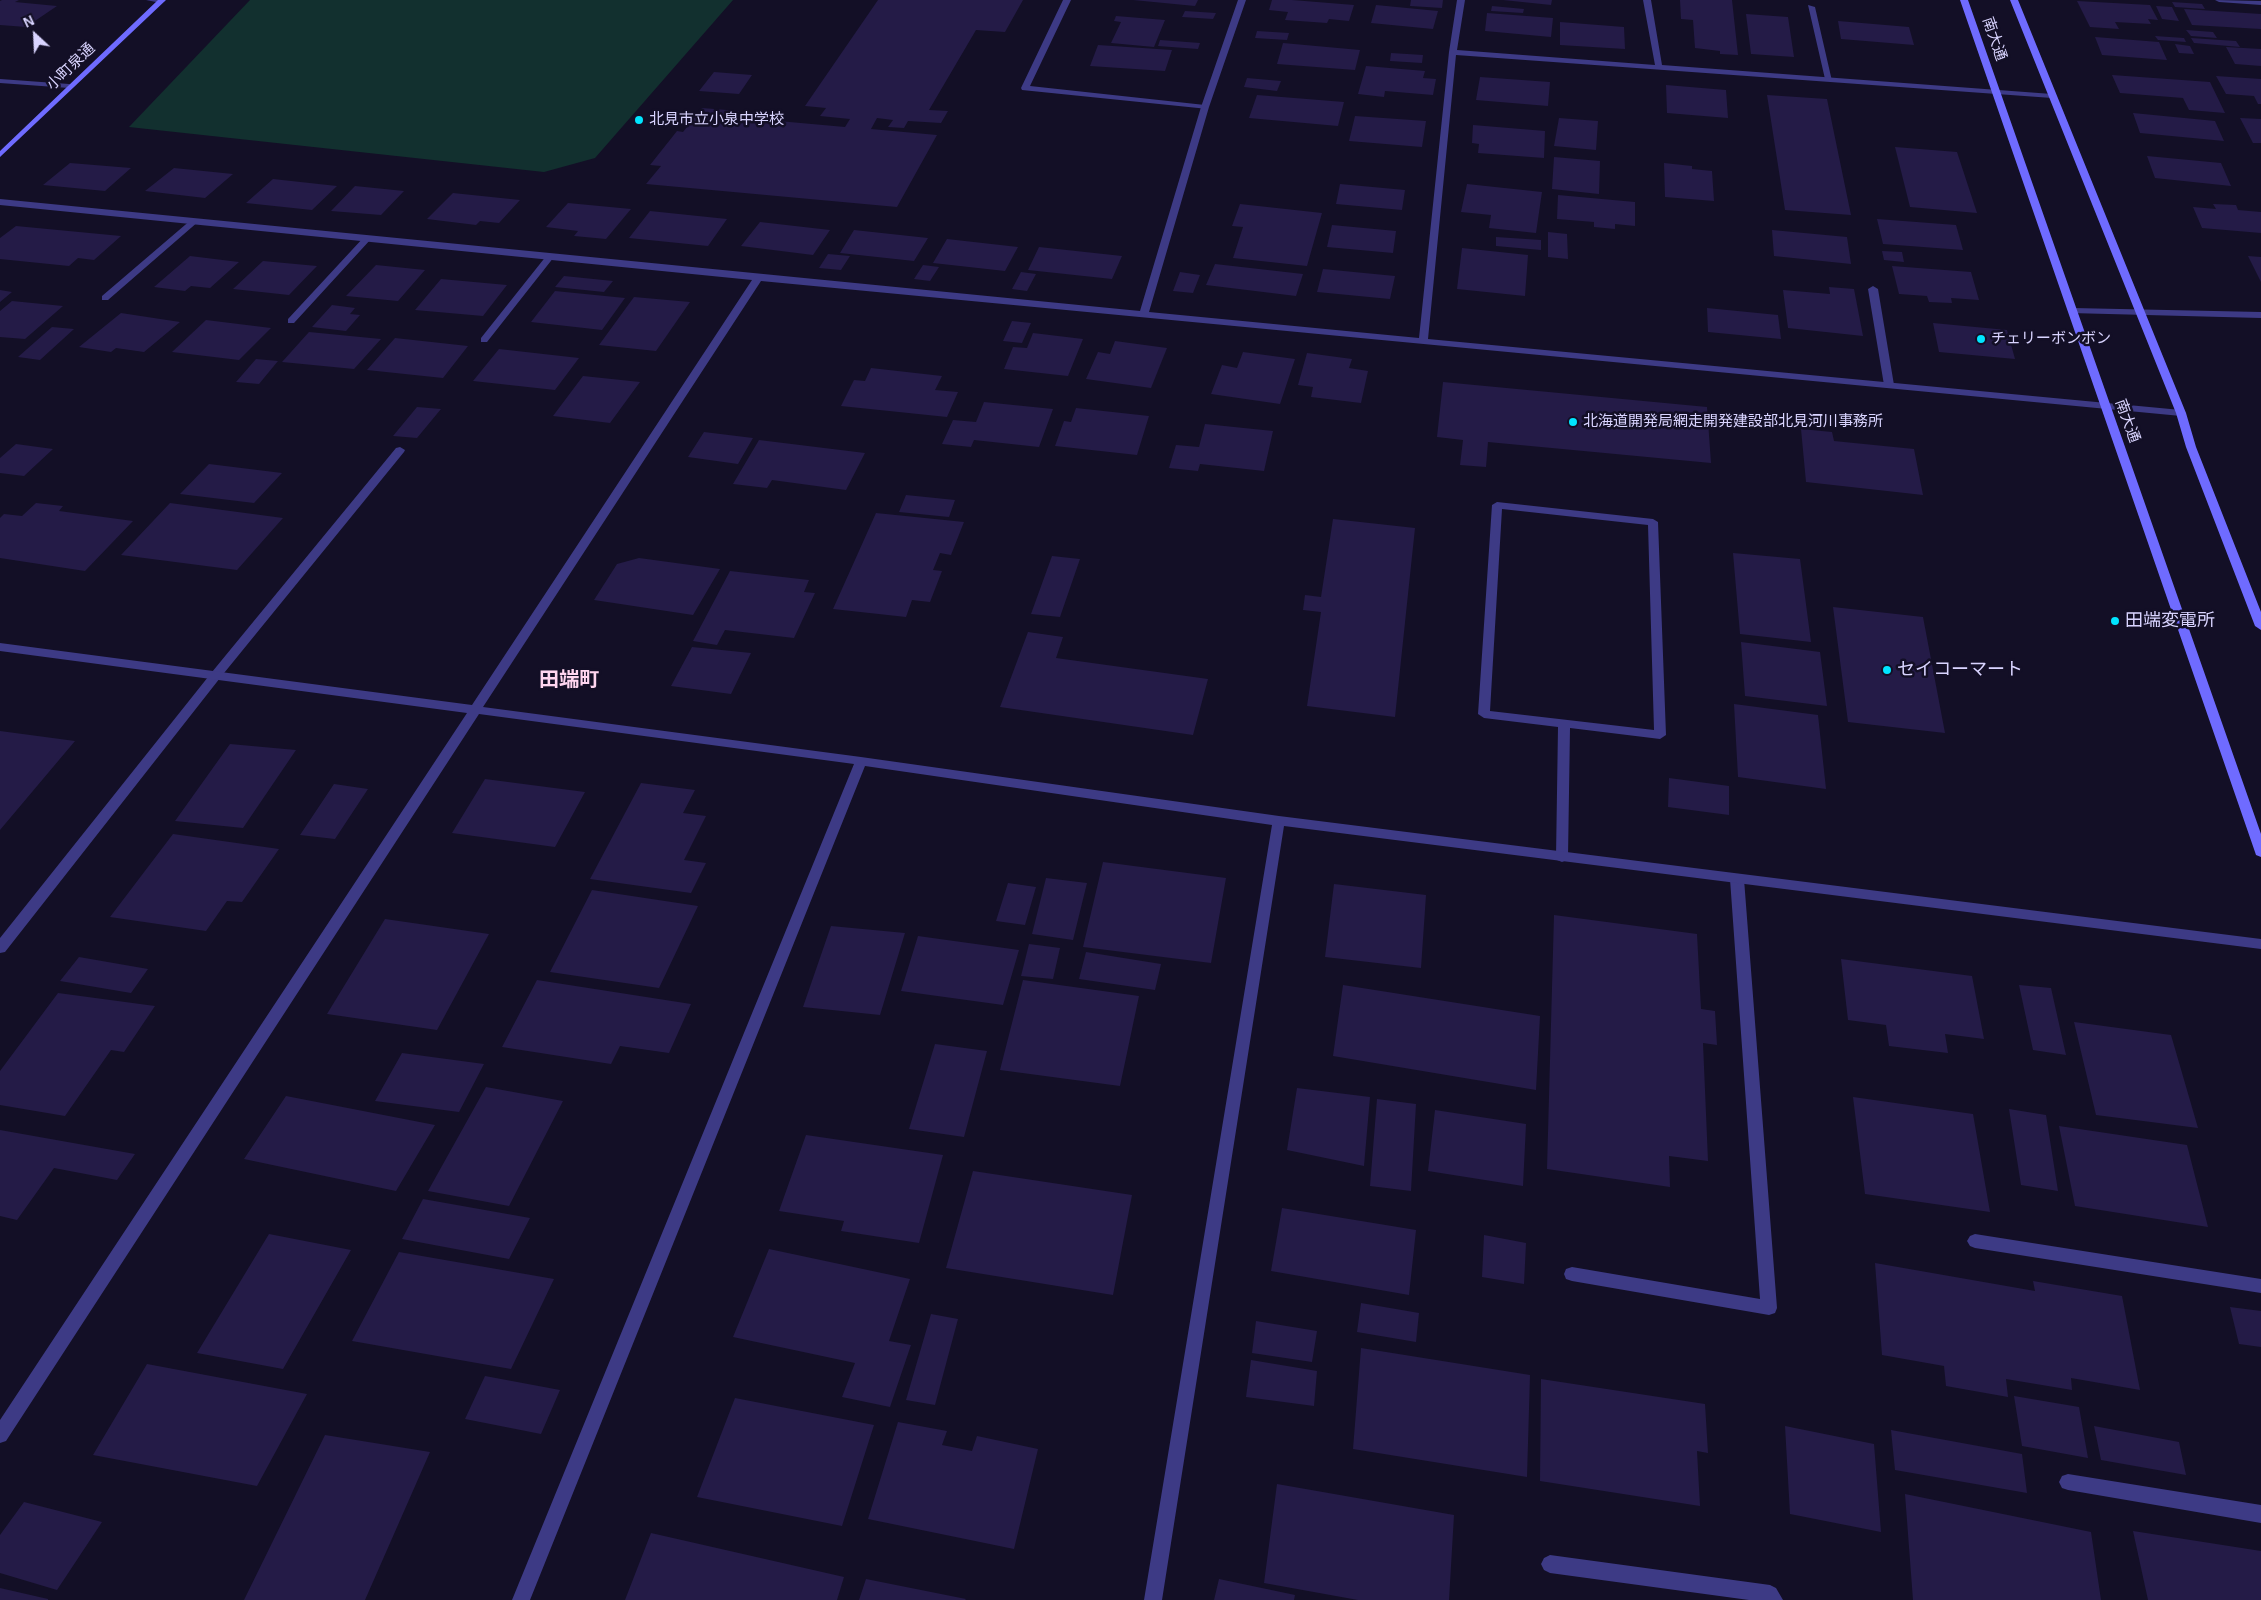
<!DOCTYPE html>
<html>
<head>
<meta charset="utf-8">
<style>
  body { margin:0 }
  #map { position:relative; width:2261px; height:1600px; overflow:hidden; background:#130f26; font-family:Arial,sans-serif }
  canvas { display:block }
  .north { position:absolute; left:10px; top:10px; width:50px; height:50px; -webkit-text-stroke:4px #130f26; paint-order:stroke; rotate:335deg; font-size:14px; font-weight:700; line-height:20px; text-align:center; color:#d9d4ff }
  .north::after { content:''; display:block; margin:auto; width:18px; height:22px; background:#d9d4ff; clip-path:polygon(50% 0,100% 100%,50% 72%,0 100%) }
</style>
</head>
<body>
<div id="map">
<canvas width="2261" height="1600"></canvas>
<div class="north">N</div>
</div>
<script>
const ctx = document.querySelector('canvas').getContext('2d');
ctx.lineJoin = 'round';
function fillPath(path, color) {
  ctx.fillStyle = color;
  ctx.fill(path, 'evenodd');
}
function toPath(rows) {
  const path = new Path2D();
  for (const r of rows) {
    path.moveTo(r[0], r[1]);
    for (let i = 2; i < r.length; i += 2) path.lineTo(r[i], r[i + 1]);
  }
  return path;
}
function stroke(path, color, width, dash) {
  ctx.strokeStyle = color;
  ctx.lineWidth = width;
  ctx.lineCap = dash ? 'butt' : 'round';
  ctx.setLineDash(dash || []);
  ctx.stroke(path);
}
function drawText(font, color, halo, rows, align = 'center') {
  ctx.font = font + ' Arial,"Noto Sans JP",sans-serif';
  ctx.lineWidth = 5;
  ctx.setLineDash([]);
  ctx.textBaseline = 'middle';
  ctx.strokeStyle = halo;
  ctx.fillStyle = color;
  for (const [text, x, y, turn = 0] of rows) {
    ctx.save();
    ctx.translate(x, y);
    ctx.rotate((+turn || 0) * Math.PI / 180);
    ctx.textAlign = isNaN(turn) ? turn : align;
    if (halo) ctx.strokeText(text, 0, 0);
    ctx.fillText(text, 0, 0);
    ctx.restore();
  }
}
fillPath(toPath([
  [250,0,733,0,595,158,544,172,129,127]
]), '#12302f');
fillPath(toPath([
  [2,0,19,0,15,2,57,6,26,27,0,25,0,1],
  [878,0,1023,0,1005,32,976,30,929,110,948,111,941,123,908,121,904,128,888,127,893,120,877,118,871,129,937,135,897,207,646,184,661,166,650,165,677,131,683,132,702,108,739,111,734,117,845,127,850,119,820,116,826,108,805,106],
  [1133,0,1198,0,1195,6],
  [1272,0,1292,0,1354,5,1349,21,1329,19,1327,23,1285,20,1288,12,1269,10],
  [1411,0,1443,0,1442,8,1410,6],
  [1503,0,1552,0,1551,5],
  [1680,0,1732,0,1738,55,1720,54,1720,51,1695,48,1693,20,1681,19],
  [2077,1,2150,5,2158,20,2148,19,2151,24,2115,22,2119,29,2090,27],
  [2172,2,2202,4,2205,9,2175,7],
  [1376,5,1438,11,1433,29,1371,23],
  [1492,6,1524,9,1523,13,1491,11],
  [2156,6,2172,7,2179,21,2162,19],
  [2184,9,2261,14,2261,29,2192,25],
  [1185,11,1216,13,1213,19,1182,17],
  [1487,13,1553,18,1551,37,1485,31],
  [1746,14,1788,17,1794,57,1751,54],
  [1116,16,1165,20,1154,47,1111,43,1121,22,1114,21],
  [1838,21,1909,27,1914,45,1841,39],
  [1560,22,1624,27,1625,49,1560,45],
  [2186,30,2213,32,2217,38,2191,36],
  [1257,31,1289,33,1287,40,1255,38],
  [2155,36,2184,38,2186,42,2158,40],
  [2095,37,2159,42,2167,60,2102,55],
  [2191,38,2236,41,2240,47,2194,43],
  [1160,40,1200,43,1198,49,1158,46],
  [1283,43,1360,50,1355,70,1277,64],
  [2175,44,2190,46,2194,54,2179,53],
  [1098,45,1172,50,1165,71,1090,66],
  [2226,47,2261,49,2261,66,2235,64],
  [1391,53,1423,55,1422,63,1390,61],
  [1366,66,1425,71,1423,78,1436,79,1433,95,1385,91,1384,97,1358,94],
  [714,72,752,75,739,94,699,91],
  [2112,75,2210,82,2225,113,2189,110,2183,98,2120,93],
  [2216,76,2261,79,2261,104,2258,104,2254,96,2226,94],
  [1480,77,1550,82,1548,106,1476,100],
  [1247,78,1281,81,1277,91,1244,87],
  [1666,85,1726,90,1728,118,1667,113],
  [1257,95,1344,102,1338,126,1249,118],
  [1767,95,1827,99,1851,215,1785,210],
  [2133,113,2215,121,2224,141,2140,133],
  [1355,116,1426,121,1422,147,1349,141],
  [1559,118,1598,121,1596,150,1554,146],
  [2240,118,2261,119,2261,143,2253,143],
  [1473,125,1545,131,1544,158,1478,153,1479,144,1472,143],
  [1895,147,1957,152,1977,213,1910,207],
  [2147,156,2221,163,2231,186,2155,178],
  [1554,157,1600,161,1599,194,1552,189],
  [70,163,131,168,105,191,43,185],
  [1664,163,1692,166,1692,169,1712,171,1714,201,1665,197],
  [174,168,233,174,205,198,145,191],
  [273,179,337,186,312,210,246,203],
  [1340,184,1405,190,1402,210,1336,204],
  [1467,184,1542,192,1536,233,1489,228,1491,215,1461,212],
  [355,186,404,191,381,215,331,211],
  [453,193,520,200,499,223,480,221,476,225,427,219],
  [1558,195,1635,202,1635,226,1615,224,1615,229,1594,227,1594,222,1557,219],
  [568,203,631,209,606,239,574,236,578,231,546,227],
  [1240,204,1322,213,1307,266,1233,258,1243,227,1232,226],
  [2213,204,2236,205,2238,210,2261,212,2261,233,2202,228,2193,207,2216,209],
  [650,211,727,219,708,246,629,238],
  [1877,219,1956,225,1963,250,1883,244],
  [760,222,830,230,813,255,741,246],
  [1332,225,1396,231,1393,253,1327,247],
  [16,226,121,236,94,260,78,258,69,266,0,259,0,238],
  [854,230,928,238,914,261,840,253],
  [1772,230,1847,237,1851,264,1774,256],
  [1548,232,1567,234,1568,259,1548,257],
  [1496,237,1541,240,1541,250,1496,246],
  [947,239,1018,247,1005,271,933,263],
  [1039,247,1122,256,1112,279,1028,270],
  [1462,248,1528,255,1525,296,1457,289],
  [1882,251,1902,252,1904,262,1884,260],
  [828,254,850,256,841,270,819,268],
  [190,256,239,262,210,288,191,286,185,291,154,287],
  [2248,256,2261,257,2261,282],
  [263,261,317,266,289,295,233,289],
  [1215,264,1303,274,1296,296,1206,285],
  [376,265,425,270,398,301,346,296],
  [923,265,939,267,930,281,914,279],
  [1892,266,1971,272,1979,300,1951,298,1952,303,1929,302,1927,296,1899,294],
  [1323,269,1395,276,1390,299,1317,292],
  [1021,272,1036,274,1027,291,1012,289],
  [1180,272,1200,275,1193,293,1173,291],
  [564,276,613,281,604,292,555,287],
  [441,279,507,285,483,316,415,310],
  [1829,287,1854,289,1863,336,1788,328,1783,290,1830,294],
  [0,290,12,292,0,302],
  [555,291,625,298,602,330,531,322],
  [634,297,690,302,656,351,599,345],
  [12,301,63,306,25,339,0,337,0,311],
  [332,305,355,308,350,314,360,315,346,331,312,327],
  [1707,308,1778,315,1781,339,1708,332],
  [121,313,180,322,144,352,116,348,111,352,79,347],
  [206,320,271,328,239,360,172,352],
  [1012,321,1031,323,1022,343,1003,341],
  [1933,323,2007,330,2015,359,1939,352],
  [52,327,74,329,40,360,18,357],
  [309,332,381,339,354,369,282,362],
  [1033,333,1083,339,1068,376,1004,369,1013,347,1027,348],
  [395,338,468,346,443,378,367,370],
  [1115,341,1167,348,1151,388,1086,379,1098,352,1110,354],
  [499,349,579,358,555,390,473,381],
  [1243,352,1295,359,1280,404,1211,394,1222,365,1237,368],
  [1307,353,1352,359,1349,368,1368,371,1361,403,1311,397,1313,387,1298,385],
  [256,359,278,361,259,384,236,382],
  [871,368,942,376,935,390,958,392,947,417,841,406,854,380,865,381],
  [583,376,640,382,610,423,553,416],
  [1443,382,1707,407,1711,463,1488,442,1486,467,1460,465,1463,440,1437,437],
  [984,402,1053,409,1039,447,974,440,971,447,942,444,953,420,976,422],
  [417,407,441,409,417,438,393,436],
  [1076,408,1149,416,1137,455,1055,446,1064,421,1071,422],
  [1205,424,1273,431,1264,471,1200,464,1198,471,1169,468,1176,445,1199,447],
  [1801,429,1832,432,1834,441,1914,449,1923,495,1806,482],
  [704,432,753,438,738,464,688,457],
  [759,440,865,453,846,490,772,480,767,488,733,484],
  [16,444,53,449,24,476,0,473,0,458],
  [209,464,282,473,254,503,180,494],
  [906,495,955,500,949,517,899,512],
  [36,503,63,506,59,511,133,521,85,571,0,558,0,518,4,514,22,516],
  [170,503,283,518,237,570,121,555],
  [876,513,964,522,951,555,940,553,933,570,942,571,930,602,912,600,906,617,833,609],
  [1333,519,1415,528,1395,717,1307,706,1321,612,1303,610,1305,595,1321,597],
  [1733,553,1800,559,1811,642,1740,634],
  [1052,556,1080,559,1060,617,1031,614],
  [639,558,720,569,693,615,594,600,617,564],
  [730,571,809,580,804,592,815,593,794,638,725,630,717,645,693,641],
  [1833,607,1923,617,1945,733,1848,722],
  [1028,632,1063,637,1056,658,1208,679,1193,735,1000,707],
  [1741,642,1820,652,1827,706,1745,696],
  [692,647,751,653,731,694,671,686],
  [1734,704,1818,715,1826,789,1738,777],
  [0,731,75,741,0,830],
  [230,744,296,750,243,828,175,821],
  [1669,778,1729,786,1729,815,1668,807],
  [485,779,585,792,555,847,452,833],
  [641,783,695,790,683,813,706,816,684,860,706,863,691,893,590,879],
  [334,784,368,789,335,839,300,835],
  [173,834,279,849,242,902,227,901,206,931,110,917],
  [1103,862,1226,878,1211,963,1083,947],
  [1046,878,1087,883,1073,940,1032,934],
  [1008,883,1036,887,1025,925,996,921],
  [1334,884,1426,895,1421,968,1325,957],
  [592,890,698,906,659,988,550,972],
  [1554,915,1697,934,1701,1009,1715,1011,1717,1045,1703,1043,1708,1161,1669,1156,1670,1187,1547,1169],
  [385,919,489,934,437,1030,327,1014],
  [831,926,905,933,880,1015,803,1007],
  [918,936,1019,950,1003,1005,901,991],
  [1029,944,1060,948,1053,979,1021,976],
  [1086,952,1161,964,1155,990,1079,979],
  [79,957,148,969,131,993,60,981],
  [1841,959,1972,976,1984,1039,1945,1034,1948,1053,1889,1046,1886,1025,1848,1020],
  [537,980,691,1004,669,1053,620,1046,611,1064,502,1047],
  [1023,980,1139,996,1120,1086,1000,1070],
  [1343,985,1540,1016,1536,1090,1333,1056],
  [2019,985,2051,988,2066,1055,2033,1050],
  [58,993,155,1006,124,1052,111,1050,65,1116,0,1105,0,1071],
  [2074,1022,2171,1035,2198,1128,2096,1115],
  [935,1044,987,1051,964,1137,909,1129],
  [402,1053,484,1064,459,1112,375,1101],
  [486,1087,563,1101,509,1206,428,1191],
  [1297,1088,1370,1097,1364,1166,1287,1150],
  [286,1096,435,1125,396,1191,244,1159],
  [1853,1097,1973,1114,1990,1212,1865,1194],
  [1377,1099,1416,1104,1411,1191,1370,1186],
  [2009,1109,2046,1115,2058,1191,2021,1185],
  [1435,1110,1526,1124,1523,1186,1428,1171],
  [2059,1126,2187,1145,2208,1227,2075,1206],
  [0,1130,135,1154,117,1180,54,1168,17,1220,0,1216],
  [806,1135,943,1155,919,1243,841,1231,844,1221,779,1211],
  [973,1171,1132,1195,1113,1295,946,1268],
  [423,1199,530,1218,509,1259,402,1239],
  [1282,1208,1416,1230,1409,1295,1271,1271],
  [269,1234,351,1250,283,1369,197,1353],
  [1484,1235,1526,1243,1524,1284,1482,1277],
  [769,1249,910,1279,889,1341,911,1345,890,1407,842,1397,855,1363,733,1337],
  [399,1252,554,1279,511,1369,352,1341],
  [1875,1263,2035,1291,2033,1281,2122,1296,2140,1390,2071,1378,2072,1390,2006,1379,2008,1397,1946,1386,1944,1366,1882,1355],
  [1361,1303,1419,1313,1416,1342,1357,1332],
  [2230,1307,2261,1311,2261,1347,2239,1344],
  [931,1314,958,1319,935,1405,906,1400],
  [1256,1321,1317,1331,1312,1362,1252,1353],
  [1361,1348,1530,1375,1527,1477,1353,1449],
  [1251,1360,1317,1371,1314,1406,1246,1397],
  [147,1364,307,1394,257,1486,93,1455],
  [485,1376,560,1390,541,1434,465,1419],
  [1541,1379,1705,1404,1708,1453,1697,1451,1700,1506,1540,1481],
  [2014,1396,2079,1407,2088,1458,2022,1446],
  [735,1398,874,1425,842,1526,697,1497],
  [898,1422,947,1431,942,1445,972,1451,977,1436,1038,1449,1014,1549,868,1519],
  [1785,1426,1874,1444,1881,1532,1790,1514],
  [2094,1426,2179,1442,2186,1475,2101,1460],
  [1891,1430,2022,1454,2027,1493,1895,1470],
  [325,1435,430,1452,365,1600,244,1600],
  [1277,1484,1454,1515,1449,1600,1358,1600,1264,1583],
  [1905,1494,2091,1532,2101,1600,1913,1600],
  [24,1502,102,1522,57,1590,0,1573,0,1535],
  [2133,1531,2261,1551,2261,1600,2148,1600],
  [651,1533,844,1577,837,1600,625,1600],
  [866,1579,966,1599,965,1600,859,1600],
  [1219,1579,1295,1595,1294,1600,1214,1600],
  [0,1588,48,1599,48,1600,0,1600]
]), '#241b47');
fillPath(toPath([
  [146,0,164,0,165,1,161,3,146,0],
  [1063,0,1071,0,1030,86,1205,105,1208,105,1208,109,1022,90,1021,88,1063,0],
  [1808,5,1815,7,1832,81,1825,79,1808,5],
  [0,79,69,84,73,86,69,88,0,83,0,79],
  [192,219,199,221,108,300,102,300,102,296,192,219],
  [364,237,371,239,294,323,288,323,288,319,364,237],
  [547,255,554,257,487,342,481,342,481,338,547,255],
  [1873,286,1878,289,1894,385,1889,388,1884,385,1868,289,1873,286],
  [400,447,405,450,404,452,220,678,5,952,0,953,0,938,212,672,396,448,400,447],
  [1497,502,1653,519,1658,522,1666,735,1660,739,1570,728,1568,857,1567,860,1562,862,1557,860,1556,857,1558,727,1484,718,1478,714,1492,505,1497,502],
  [1502,509,1648,525,1654,730,1490,711,1502,509],
  [1737,874,1742,876,1744,879,1777,1308,1775,1313,1769,1315,1572,1281,1566,1279,1564,1274,1566,1269,1572,1267,1760,1299,1730,879,1732,876,1737,874],
  [1975,1234,2261,1279,2261,1293,1975,1248,1970,1246,1967,1241,1970,1236,1975,1234],
  [2068,1474,2261,1505,2261,1523,2068,1490,2062,1488,2059,1482,2062,1476,2068,1474],
  [1550,1555,1770,1585,1776,1588,1783,1600,1749,1600,1550,1573,1544,1570,1541,1564,1544,1558,1550,1555]
]), '#3d3a85');
fillPath(toPath([
  [1238,0,1246,0,1209,107,1149,312,1419,338,1449,52,1457,0,1465,0,1457,50,1655,65,1643,0,1651,0,1662,65,2052,94,2056,96,2052,98,1456,55,1428,339,2181,410,2186,413,2181,416,761,281,483,707,861,757,1279,816,2261,939,2261,949,1284,826,1162,1600,1144,1600,1272,825,865,766,530,1600,512,1600,854,764,479,714,6,1441,0,1443,0,1420,467,713,0,651,0,643,472,705,752,280,0,205,0,199,1140,311,1201,107,1238,0],
  [2215,0,2261,1,2261,5,2219,2,2215,0],
  [2073,308,2261,312,2261,318,2070,313,2070,309,2073,308]
]), '#3d3a85');
fillPath(toPath([
  [158,0,166,0,0,157,0,151,158,0],
  [1960,0,1968,0,2261,834,2261,857,2256,855,2255,852,1960,0],
  [2010,0,2018,0,2186,413,2196,447,2261,612,2261,630,2255,626,2186,447,2176,413,2010,0]
]), '#6f6bff');
for (const [x, y, r, color] of [
  [639,120,5,"#00e5ff"],
  [1981,339,5,"#00e5ff"],
  [1573,422,5,"#00e5ff"],
  [2115,621,5,"#00e5ff"],
  [1887,670,5,"#00e5ff"]
]) {
  const dot = new Path2D();
  dot.arc(x, y, r, 0, 2 * Math.PI);
  ctx.fillStyle = color;
  ctx.fill(dot);
  stroke(dot, '#130f26', 2);
}
drawText('15px', '#d9d4ff', '#130f26', [
  ["南大通",1994,39,71],
  ["小町泉通",71,67,-44],
  ["南大通",2127,421,70]
]);
drawText('15px', '#d9d4ff', '#130f26', [
  ["北見市立小泉中学校",649,120],
  ["チェリーボンボン",1991,339],
  ["北海道開発局網走開発建設部北見河川事務所",1583,422]
], 'left');
drawText('18px', '#d9d4ff', '#130f26', [
  ["田端変電所",2125,621],
  ["セイコーマート",1897,670]
], 'left');
drawText('bold 20px', '#ffd6f0', '#130f26', [
  ["田端町",569,680]
]);
</script>
</body>
</html>
